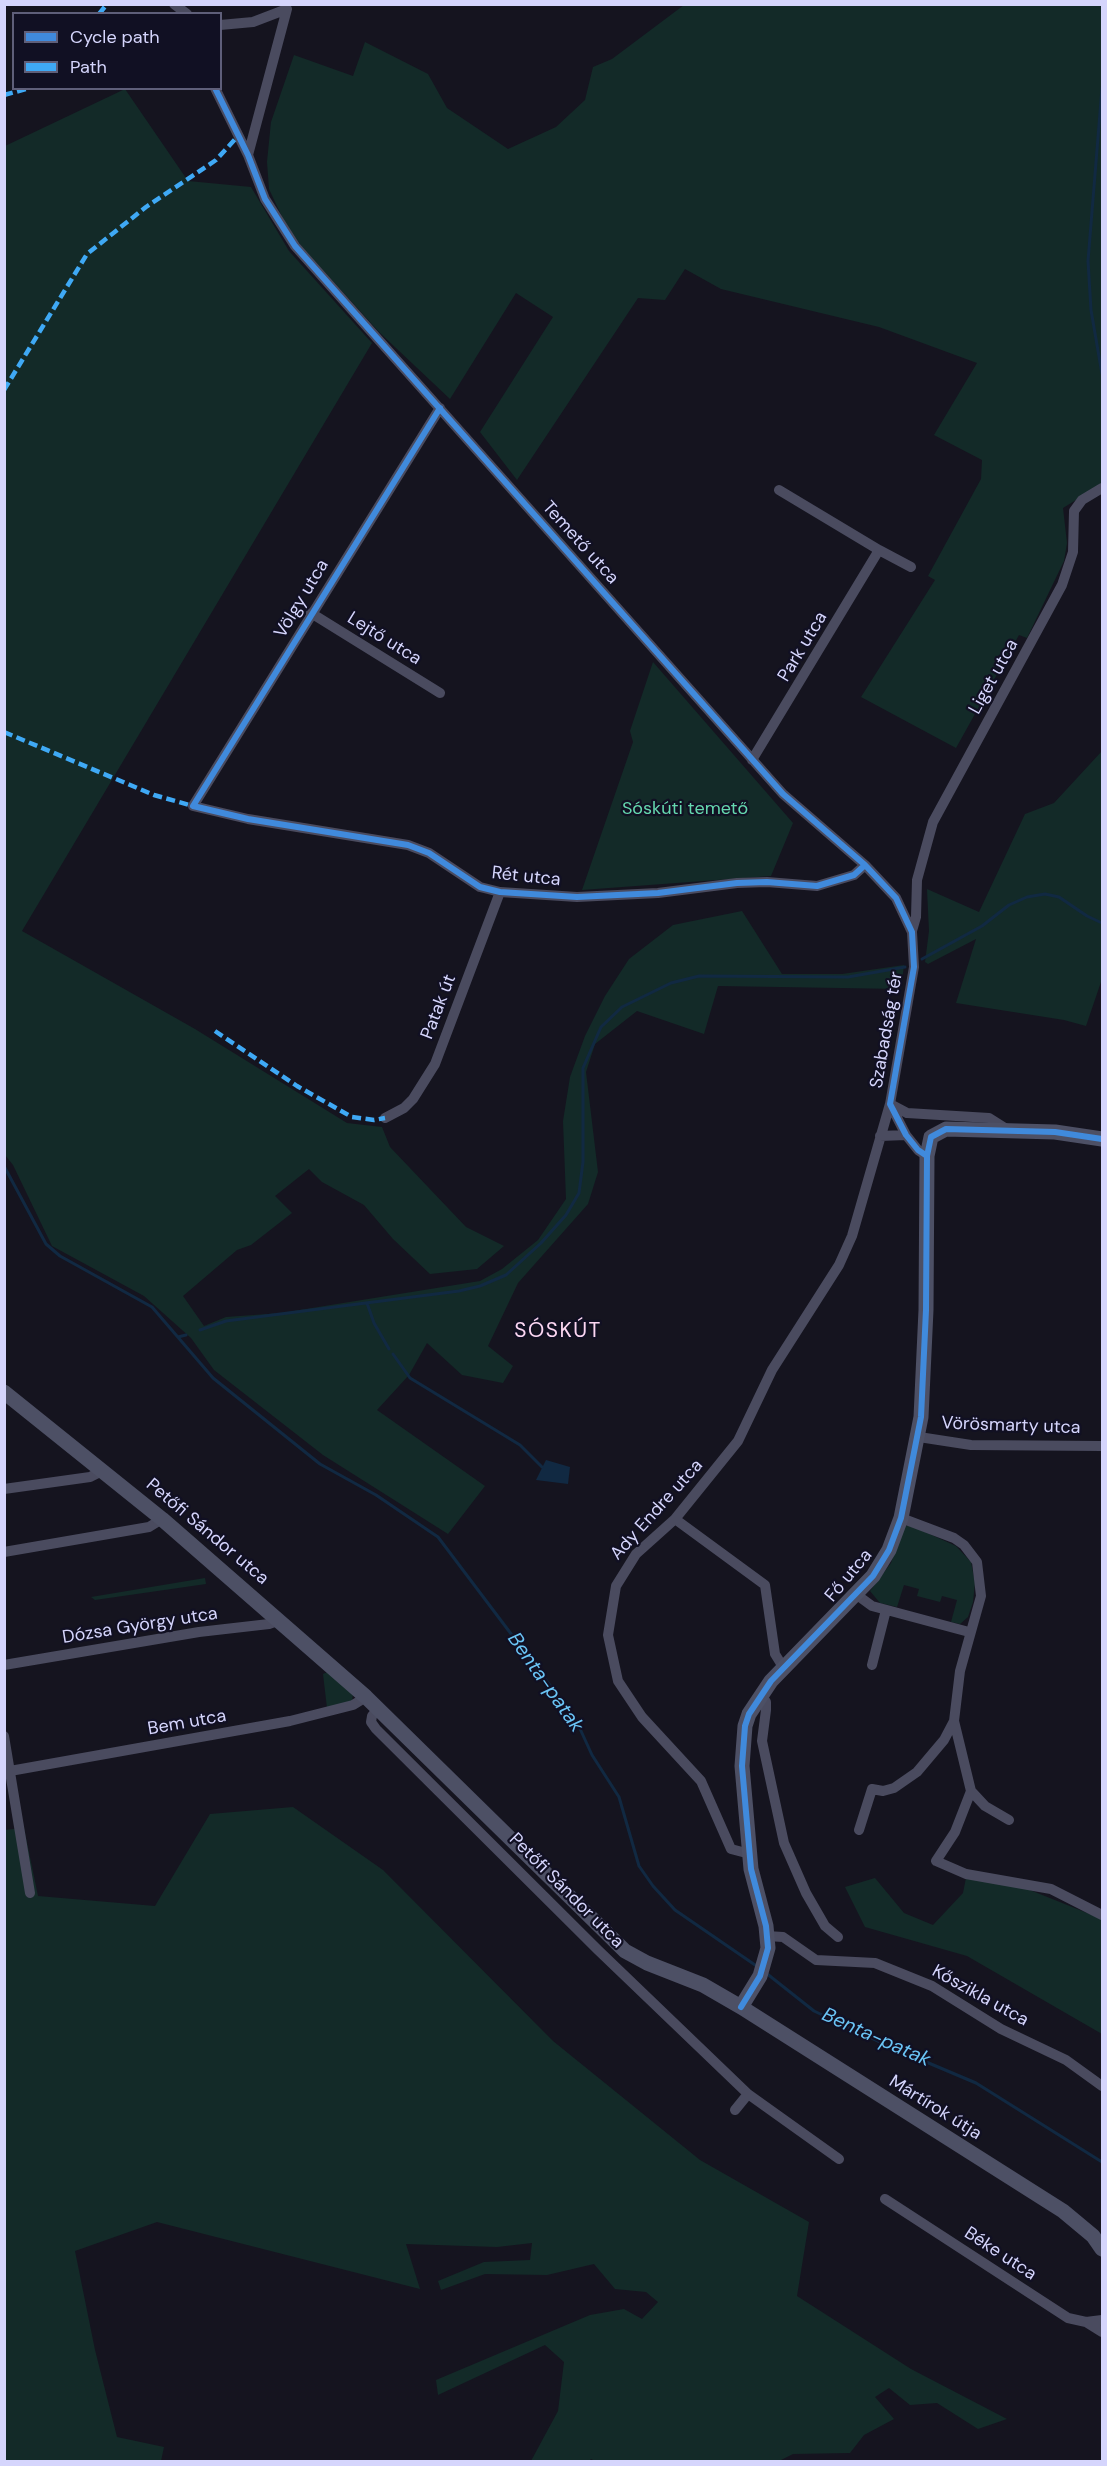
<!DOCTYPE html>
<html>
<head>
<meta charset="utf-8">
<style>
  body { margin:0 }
  #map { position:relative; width:1107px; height:2466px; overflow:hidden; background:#15141f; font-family:"DM Sans",sans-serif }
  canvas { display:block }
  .frame { position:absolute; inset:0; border:6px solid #d5d5fc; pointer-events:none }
  .legend { position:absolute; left:12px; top:12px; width:210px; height:78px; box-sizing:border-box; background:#111023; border:2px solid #5f5f7a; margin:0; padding:8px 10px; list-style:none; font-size:18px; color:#d5d5fc }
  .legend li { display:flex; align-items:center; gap:12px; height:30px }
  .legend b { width:30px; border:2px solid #5f5f7a }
</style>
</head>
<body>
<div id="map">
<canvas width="1107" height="2466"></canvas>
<div class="frame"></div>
<ul class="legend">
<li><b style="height:8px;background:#408adc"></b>Cycle path</li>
<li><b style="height:8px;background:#3fa9f5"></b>Path</li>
</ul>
</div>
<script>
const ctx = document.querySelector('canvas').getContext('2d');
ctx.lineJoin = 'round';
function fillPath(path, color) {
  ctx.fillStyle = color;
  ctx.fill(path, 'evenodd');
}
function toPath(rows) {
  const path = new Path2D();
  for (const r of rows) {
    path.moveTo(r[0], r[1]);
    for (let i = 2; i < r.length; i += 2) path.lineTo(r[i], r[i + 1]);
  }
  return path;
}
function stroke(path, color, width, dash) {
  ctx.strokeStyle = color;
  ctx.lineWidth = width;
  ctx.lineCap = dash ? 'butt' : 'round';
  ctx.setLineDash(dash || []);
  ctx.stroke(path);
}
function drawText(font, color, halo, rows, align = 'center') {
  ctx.font = font + ' "DM Sans",sans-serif';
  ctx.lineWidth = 4.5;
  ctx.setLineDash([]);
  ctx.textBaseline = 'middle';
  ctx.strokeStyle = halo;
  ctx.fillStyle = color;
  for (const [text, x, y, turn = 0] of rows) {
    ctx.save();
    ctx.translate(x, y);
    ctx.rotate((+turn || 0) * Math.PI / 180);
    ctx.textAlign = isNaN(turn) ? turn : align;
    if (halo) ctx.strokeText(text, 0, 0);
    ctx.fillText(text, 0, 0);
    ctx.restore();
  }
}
fillPath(toPath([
  [684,5,1102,5,1102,484,1063,508,1067,543,1064,561,1027,638,1019,635,956,748,861,697,935,580,928,576,981,479,982,460,934,435,977,363,879,327,721,289,685,269,665,300,638,298,517,480,480,432,553,317,516,293,450,399,379,332,302,247,284,221,269,189,267,162,271,122,294,55,353,76,365,42,428,74,447,108,508,149,556,127,585,100,593,67,612,59],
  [125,89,188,181,251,187,289,251,372,343,22,931,195,1029,347,1123,382,1127,390,1147,466,1227,504,1246,477,1269,430,1274,393,1239,364,1205,322,1182,309,1169,275,1196,292,1213,251,1245,237,1250,183,1296,204,1326,226,1317,281,1313,480,1281,502,1269,538,1240,566,1199,563,1121,570,1077,585,1036,605,996,629,959,673,925,742,911,782,974,842,974,904,965,901,989,718,986,704,1034,637,1011,595,1044,586,1072,598,1172,588,1204,518,1283,488,1346,513,1366,503,1383,462,1375,427,1343,409,1375,377,1410,485,1486,448,1534,323,1455,214,1370,191,1338,144,1296,52,1246,13,1165,5,1155,5,146],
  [653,662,793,823,771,876,582,890,633,742,630,731],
  [1102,751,1102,979,1086,1026,1064,1020,956,1003,976,939,928,964,925,962,929,931,927,889,979,912,1025,814,1054,803],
  [904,1526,912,1526,956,1546,971,1562,975,1583,973,1602,968,1617,960,1624,951,1622,957,1600,942,1596,940,1602,917,1596,919,1589,904,1585,897,1607,880,1603,870,1591,891,1563],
  [205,1578,206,1584,95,1600,91,1597],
  [330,1671,353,1694,352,1701,327,1708,323,1674],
  [293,1807,383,1870,553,2041,700,2160,809,2222,797,2296,911,2369,1007,2419,978,2429,937,2403,910,2405,889,2388,875,2397,894,2419,864,2435,850,2453,793,2454,777,2462,597,2462,591,2459,588,2462,531,2461,558,2411,564,2362,545,2345,438,2395,436,2380,590,2315,624,2309,642,2319,658,2302,646,2292,615,2289,594,2264,547,2275,485,2274,441,2290,438,2281,484,2262,530,2260,532,2243,497,2247,406,2244,420,2289,157,2222,75,2251,95,2350,117,2437,164,2447,161,2461,5,2461,4,1830,24,1828,38,1896,155,1906,210,1814],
  [875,1878,904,1913,933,1925,963,1893,966,1878,1010,1882,1102,1919,1102,2034,967,1956,865,1927,845,1887]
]), '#132a28');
fillPath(toPath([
  [546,1460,570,1467,568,1484,536,1480]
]), '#112942');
stroke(toPath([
  [1102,88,1088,261,1091,310,1102,374],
  [922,959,982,926,1009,905,1027,897,1045,894,1059,897,1087,916,1102,923],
  [4,1166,46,1244,60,1256,152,1307,213,1378,320,1464,376,1495,438,1537,576,1720,592,1755,619,1797,639,1866,653,1886,675,1910,758,1967],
  [367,1303,374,1323,389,1349],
  [200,1330,226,1321,459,1291,480,1286,506,1275,541,1243,566,1215,579,1193,583,1162,583,1068,601,1027,622,1007,671,983,699,976,848,977,905,967],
  [178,1337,186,1335],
  [393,1354,410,1378,520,1445,542,1467],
  [766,1973,814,2011,886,2045,976,2083,1102,2162]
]), '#112942', 3);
stroke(toPath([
  [174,4,187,14],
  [220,25,253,22,287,9],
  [215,88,248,155,265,199,295,246,783,794,865,865,896,898,912,932,914,967,890,1104,906,1135,918,1150,927,1156],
  [248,155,287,9],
  [440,408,193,806,248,819,408,845,429,853,480,887,500,892,577,897,658,893,737,883,767,882,817,886,854,875,865,865],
  [879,550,911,567],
  [311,613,440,693],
  [752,760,879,550,779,490],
  [912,931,916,917,917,880,933,822,1062,585,1073,552,1074,511,1082,500,1102,488],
  [385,1118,404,1108,413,1099,435,1064,500,892],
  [880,1136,906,1135],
  [919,1437,971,1445,1102,1446],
  [4,1489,90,1477,102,1471],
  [901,1518,954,1538,964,1545,977,1562,981,1596,960,1671,954,1721,971,1791,985,1806,1009,1820],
  [675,1519,765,1585,775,1654,783,1667],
  [4,1552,149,1527,162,1519],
  [857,1595,872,1606,969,1632],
  [4,1665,199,1632,269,1624,280,1620],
  [872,1665,886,1610],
  [761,1695,766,1702,766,1710,762,1741,784,1843,806,1893,825,1926,838,1937],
  [378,1709,372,1716,371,1722,376,1729,598,1950,748,2094,839,2159],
  [4,1736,30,1893],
  [10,1771,290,1721,353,1705,366,1697],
  [971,1791,955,1832,936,1861,966,1874,1051,1889,1102,1915],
  [859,1830,872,1789,883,1791,894,1788,917,1772,944,1740,954,1721],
  [750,1854,731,1849,701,1781,642,1717,618,1681,608,1635,616,1586,636,1554,675,1519,738,1441,772,1370,839,1265,852,1236,890,1104,907,1113,989,1118,1008,1130],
  [767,1936,783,1937,816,1960,875,1963,932,1986,1001,2029,1066,2060,1102,2086],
  [735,2110,748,2094],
  [885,2199,1068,2318,1086,2322,1102,2320],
  [1086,2322,1102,2332]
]), '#4a4b5f', 10);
stroke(toPath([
  [4,1392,162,1519,366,1697,625,1951,647,1963,703,1985,741,2007,1063,2211,1093,2236,1102,2249],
  [741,2007,760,1976,768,1948,766,1926,751,1869,742,1766,745,1726,749,1714,771,1681,873,1576,889,1550,901,1518,921,1417,926,1310,927,1156,931,1137,946,1129,1055,1132,1102,1139]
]), '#4d5065', 15);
stroke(toPath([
  [99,14,107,4],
  [4,95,30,88],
  [4,390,87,254,146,207,216,160,239,135],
  [4,732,154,795,193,806],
  [215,1031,297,1086,352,1117,374,1120,385,1118]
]), '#3fa9f5', 4.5, [9, 4.5]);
stroke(toPath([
  [215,88,248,155,265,199,295,246,783,794,865,865,896,898,912,932,914,967,890,1104,906,1135,918,1150,927,1156],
  [440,408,193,806,248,819,408,845,429,853,480,887,500,892,577,897,658,893,737,883,767,882,817,886,854,875,865,865],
  [741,2007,760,1976,768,1948,766,1926,751,1869,742,1766,745,1726,749,1714,771,1681,873,1576,889,1550,901,1518,921,1417,926,1310,927,1156,931,1137,946,1129,1055,1132,1102,1139]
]), '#408adc', 6);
drawText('18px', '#d5d5fc', '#111023', [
  ["Temető utca",580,543,48],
  ["Völgy utca",302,599,-59],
  ["Lejtő utca",384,639,32],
  ["Park utca",803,647,-59],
  ["Liget utca",994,677,-61],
  ["Rét utca",526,877,6],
  ["Patak út",439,1007,-69],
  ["Szabadság tér",887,1030,-80],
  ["Vörösmarty utca",1011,1426,2],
  ["Ady Endre utca",657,1510,-48],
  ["Petőfi Sándor utca",207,1532,40],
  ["Fő utca",849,1576,-50],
  ["Dózsa György utca",140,1626,-9],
  ["Bem utca",187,1723,-10],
  ["Petőfi Sándor utca",566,1891,45],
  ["Kőszikla utca",980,1996,29],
  ["Mártírok útja",935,2108,32],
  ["Béke utca",1000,2254,33]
]);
drawText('18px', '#65d8af', '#111023', [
  ["Sóskúti temető",685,809]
]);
drawText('italic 20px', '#6ac4f5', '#111023', [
  ["Benta-patak",545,1683,55],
  ["Benta-patak",876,2038,24]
]);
ctx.letterSpacing = '1.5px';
drawText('21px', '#fcd7f3', '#111023', [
  ["SÓSKÚT",558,1331]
]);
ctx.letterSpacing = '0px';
</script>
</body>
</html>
